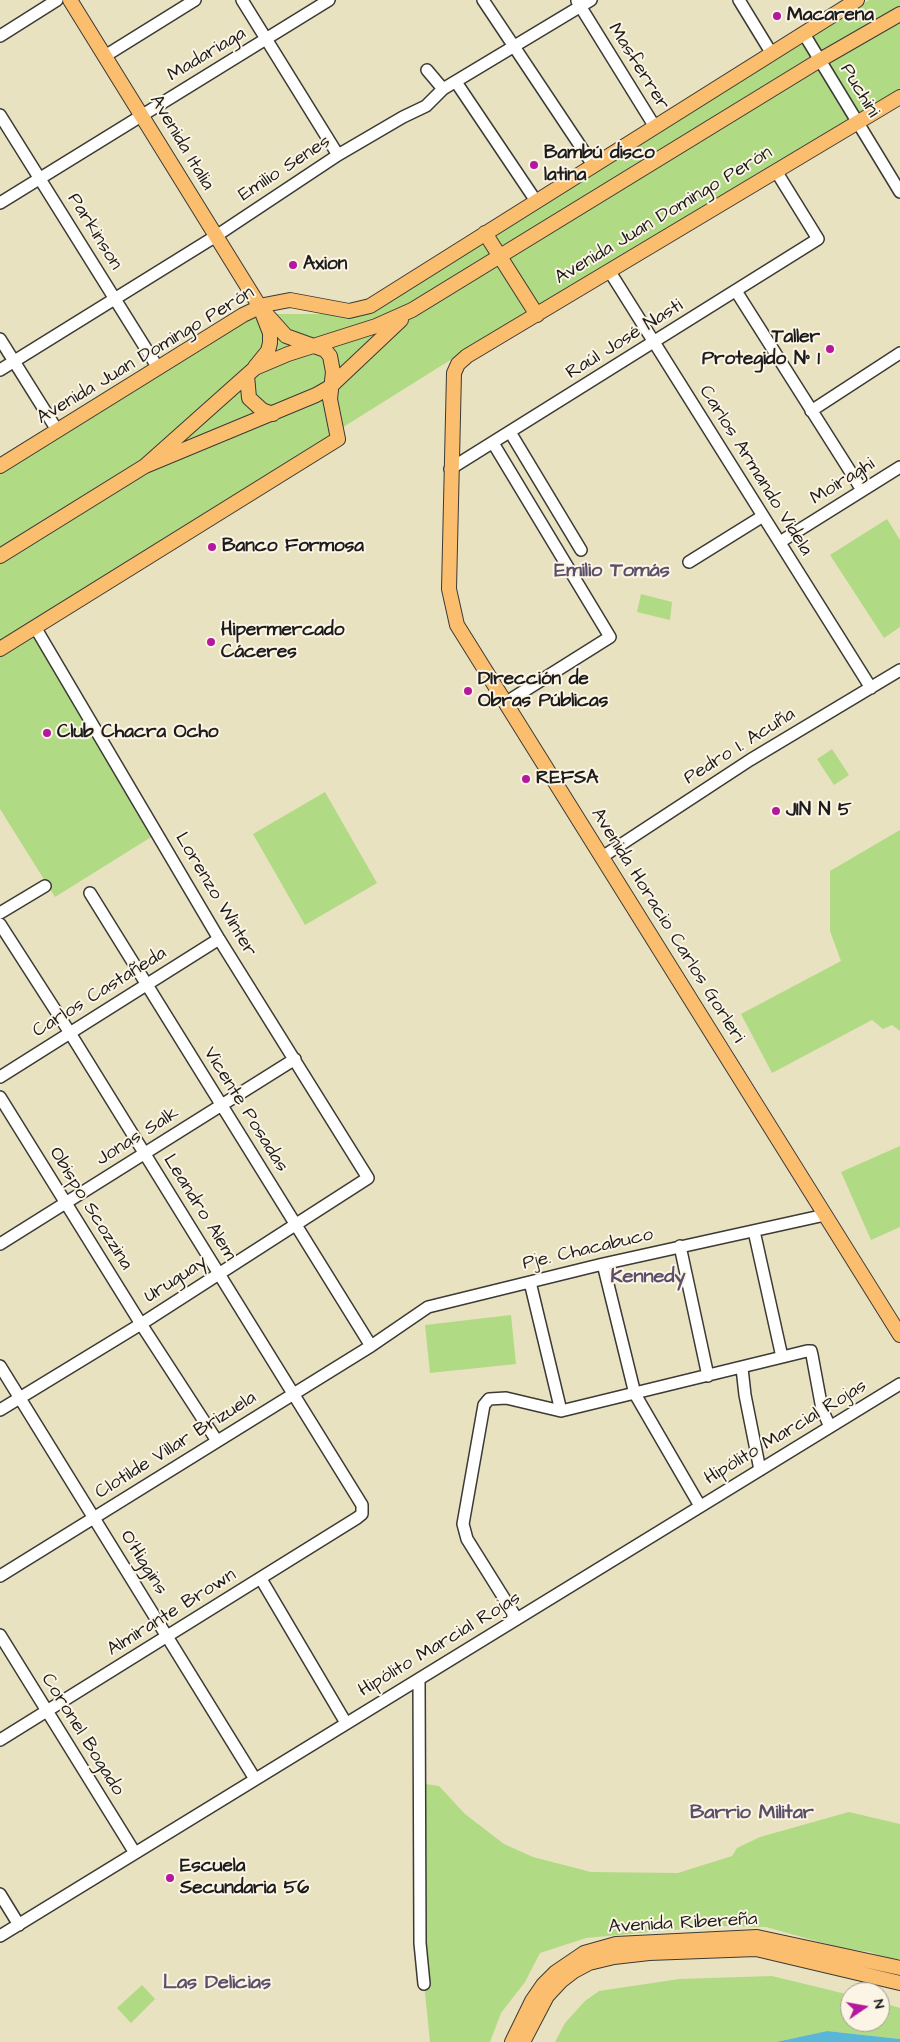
<!DOCTYPE html>
<html>
<head>
<meta charset="utf-8">
<style>
  body { margin:0 }
  #map { position:relative; width:900px; height:2042px; overflow:hidden; background:#e9e2c1; font-family:"Architects Daughter",sans-serif }
  canvas { display:block }
  .north { position:absolute; left:840px; top:1982px; width:50px; height:50px; box-sizing:border-box; background:#fcf5e5; border:1px solid #a29e95; border-radius:50%; rotate:78deg; font-size:14px; font-weight:700; line-height:20px; text-align:center; color:#1c1c1c }
  .north::after { content:''; display:block; margin:auto; width:18px; height:22px; background:#b5179e; clip-path:polygon(50% 0,100% 100%,50% 72%,0 100%) }
</style>
</head>
<body>
<div id="map">
<canvas width="900" height="2042"></canvas>
<div class="north">N</div>
</div>
<script>
const ctx = document.querySelector('canvas').getContext('2d');
ctx.lineJoin = 'round';
function fillPath(path, color) {
  ctx.fillStyle = color;
  ctx.fill(path, 'evenodd');
}
function toPath(rows) {
  const path = new Path2D();
  for (const r of rows) {
    path.moveTo(r[0], r[1]);
    for (let i = 2; i < r.length; i += 2) path.lineTo(r[i], r[i + 1]);
  }
  return path;
}
function stroke(path, color, width, dash) {
  ctx.strokeStyle = color;
  ctx.lineWidth = width;
  ctx.lineCap = dash ? 'butt' : 'round';
  ctx.setLineDash(dash || []);
  ctx.stroke(path);
}
function drawText(font, color, halo, rows, align = 'center') {
  ctx.font = font + ' "Architects Daughter",sans-serif';
  ctx.lineWidth = 4;
  ctx.setLineDash([]);
  ctx.textBaseline = 'middle';
  ctx.strokeStyle = halo;
  ctx.fillStyle = color;
  for (const [text, x, y, turn = 0] of rows) {
    ctx.save();
    ctx.translate(x, y);
    ctx.rotate((+turn || 0) * Math.PI / 180);
    ctx.textAlign = isNaN(turn) ? turn : align;
    if (halo) ctx.strokeText(text, 0, 0);
    ctx.fillText(text, 0, 0);
    ctx.restore();
  }
}
fillPath(toPath([
  [869,0,900,0,900,90,452,359,0,642,0,473,255,314,366,314],
  [887,519,900,540,900,627,884,638,830,555],
  [641,594,672,602,670,620,637,612],
  [34,636,156,834,55,897,0,809,0,657],
  [832,749,849,775,834,785,817,759],
  [325,792,377,883,305,925,253,834],
  [900,830,900,1031,892,1025,883,1029,872,1020,772,1073,741,1014,841,961,830,931,830,871],
  [900,1146,900,1227,871,1240,841,1172],
  [511,1315,516,1364,430,1373,425,1325],
  [419,1783,439,1786,465,1814,504,1844,533,1857,591,1872,678,1873,732,1856,737,1848,760,1837,849,1812,900,1824,900,1959,889,1959,870,1952,841,1948,766,1927,716,1926,586,1938,540,1953,525,1982,501,2013,490,2042,430,2042,420,1943],
  [772,1976,850,1995,850,2022,880,2022,880,2002,900,2008,900,2039,827,2031,776,2042,555,2042,565,2023,585,2001,599,1991,679,1979],
  [142,1985,155,1999,131,2023,117,2008]
]), '#b1da85');
fillPath(toPath([
  [827,2031,900,2039,900,2042,776,2042]
]), '#59b6d7');
const minor = toPath([
  [242,0,338,155],
  [483,0,593,165],
  [739,0,772,54],
  [577,1,655,127],
  [804,34,900,192],
  [0,36,57,0],
  [105,56,195,0],
  [427,70,443,89],
  [456,82,536,201],
  [0,115,158,368],
  [0,203,329,0],
  [610,272,871,688],
  [736,291,862,490],
  [0,339,57,430],
  [0,370,216,236,338,155,403,117,426,106,443,89,591,0],
  [811,411,900,353],
  [510,432,581,550],
  [493,443,610,637,505,703],
  [450,469,818,239,776,171],
  [780,542,900,467],
  [689,562,763,516],
  [602,857,750,760,900,670],
  [90,893,371,1346],
  [0,913,45,886],
  [0,924,70,1033,362,1505,362,1514,357,1518,0,1740],
  [0,1077,219,939],
  [0,1097,141,1324,217,1441],
  [754,1231,782,1357],
  [0,1244,295,1059],
  [680,1246,708,1376],
  [603,1264,635,1394,700,1506],
  [530,1282,561,1411],
  [0,1366,255,1779],
  [742,1368,745,1395,760,1470],
  [0,1410,141,1324,368,1178,219,939,35,627],
  [0,1576,371,1346,428,1307,603,1264,825,1215],
  [261,1579,346,1723],
  [517,1619,467,1539,463,1524,484,1405,489,1399,506,1398,561,1411,807,1351,811,1351,812,1355,822,1409,830,1427],
  [0,1635,135,1853],
  [419,1679,420,1943,424,1984],
  [0,1894,19,1925],
  [0,1936,900,1384]
]);
const major = toPath([
  [900,97,467,356,458,364,454,373,449,589,457,625,900,1335],
  [485,233,537,315],
  [255,367,268,351,270,343,270,333,263,315],
  [247,375,249,398,262,410,273,414],
  [0,466,243,315,264,305,290,300,349,311,370,306,857,0],
  [145,466,255,368,288,354,376,326,412,310,820,60,900,14],
  [0,556,145,466,316,395,330,387,401,320],
  [0,649,338,439,330,399,333,372,330,356,325,350,286,336,260,307,70,0],
  [512,2042,532,2001,543,1985,556,1972,584,1953,616,1944,757,1937,900,1968],
  [523,2042,547,1996,561,1981,574,1971,589,1963,614,1957,649,1953,756,1949,900,1983]
]);
stroke(minor, '#3b3a35', 14);
stroke(major, '#3b3a35', 16);
stroke(minor, '#fff', 11);
stroke(major, '#fbbe6e', 14);
for (const [x, y, r, color] of [
  [777,16,5,"#b5179e"],
  [534,165,5,"#b5179e"],
  [293,265,5,"#b5179e"],
  [830,349,5,"#b5179e"],
  [212,547,5,"#b5179e"],
  [211,642,5,"#b5179e"],
  [468,691,5,"#b5179e"],
  [47,733,5,"#b5179e"],
  [526,779,5,"#b5179e"],
  [776,811,5,"#b5179e"],
  [170,1878,5,"#b5179e"]
]) {
  const dot = new Path2D();
  dot.arc(x, y, r, 0, 2 * Math.PI);
  ctx.fillStyle = color;
  ctx.fill(dot);
  stroke(dot, '#fcf5e5', 2);
}
drawText('bold 19px', '#1c1c1c', '#fcf5e5', [
  ["Macarena",787,16],
  ["Bambú disco",544,154],
  ["latina",544,176],
  ["Axion",303,265],
  ["Taller",820,338,"right"],
  ["Protegido N° 1",820,360,"right"],
  ["Banco Formosa",222,547],
  ["Hipermercado",221,631],
  ["Cáceres",221,653],
  ["DIrección de",478,680],
  ["Obras Públicas",478,702],
  ["Club Chacra Ocho",57,733],
  ["REFSA",536,779],
  ["JIN N 5",786,811],
  ["Escuela",180,1867],
  ["Secundaria 56",180,1889]
], 'left');
drawText('19px', '#1c1c1c', '#fcf5e5', [
  ["Madariaga",207,55,-31],
  ["Masferrer",638,67,58],
  ["Puchini",859,91,59],
  ["Avenida Italia",181,143,59],
  ["Emilio Senes",285,169,-33],
  ["Avenida Juan Domingo Perón",664,216,-31],
  ["Parkinson",94,232,58],
  ["Raúl José Nasti",625,340,-32],
  ["Avenida Juan Domingo Perón",146,356,-31],
  ["Carlos Armando Videla",755,471,58],
  ["Moiraghi",843,482,-32],
  ["Pedro I. Acuña",740,747,-32],
  ["Lorenzo Winter",215,895,59],
  ["Avenida Horacio Carlos Gorleri",667,926,58],
  ["Carlos Castañeda",100,993,-32],
  ["Vicente Posadas",245,1110,58],
  ["Jonas Salk",138,1137,-32],
  ["Leandro Alem",199,1208,58],
  ["Obispo Scozzina",90,1209,58],
  ["Pje. Chacabuco",588,1250,-13],
  ["Uruguay",176,1280,-33],
  ["Hipólito Marcial Rojas",786,1433,-31],
  ["Clotilde Villar Brizuela",176,1446,-32],
  ["O'Higgins",143,1563,58],
  ["Almirante Brown",172,1613,-32],
  ["Hipólito Marcial Rojas",440,1645,-31],
  ["Coronel Bogado",82,1735,58],
  ["Avenida Ribereña",683,1924,-3]
]);
drawText('bold 20px', '#5b5069', '#fcf5e5', [
  ["Emilio Tomás",612,572],
  ["Kennedy",648,1278],
  ["Barrio Militar",752,1814],
  ["Las Delicias",217,1984]
]);
</script>
</body>
</html>
